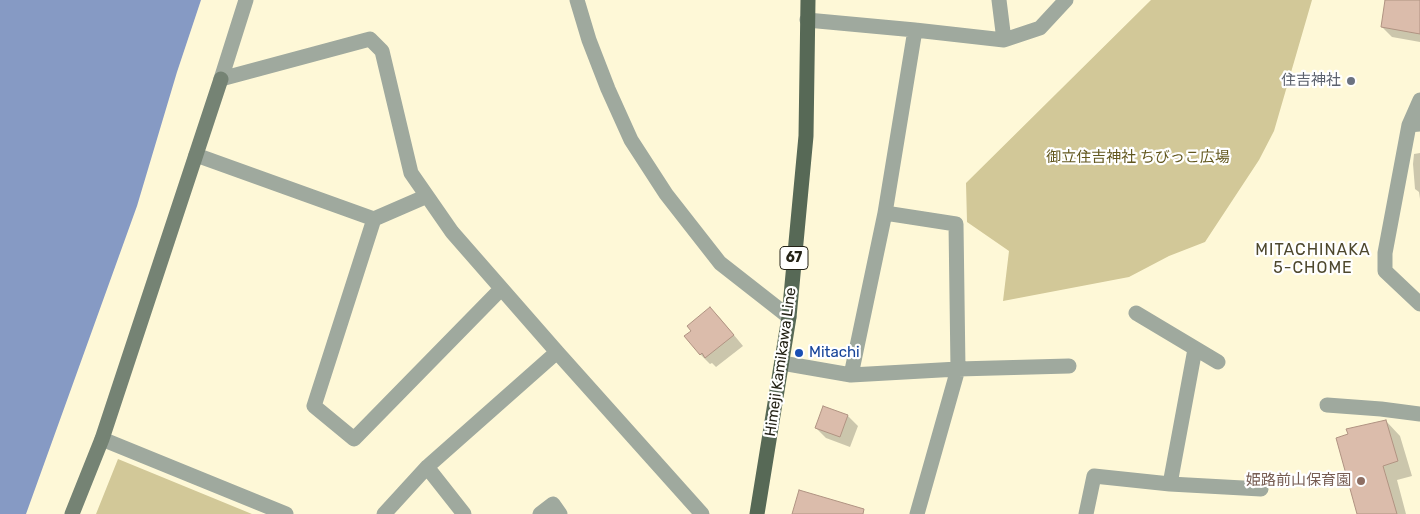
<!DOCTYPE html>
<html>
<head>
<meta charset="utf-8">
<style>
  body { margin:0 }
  canvas { display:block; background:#fef8d7 }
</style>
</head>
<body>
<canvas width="1420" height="514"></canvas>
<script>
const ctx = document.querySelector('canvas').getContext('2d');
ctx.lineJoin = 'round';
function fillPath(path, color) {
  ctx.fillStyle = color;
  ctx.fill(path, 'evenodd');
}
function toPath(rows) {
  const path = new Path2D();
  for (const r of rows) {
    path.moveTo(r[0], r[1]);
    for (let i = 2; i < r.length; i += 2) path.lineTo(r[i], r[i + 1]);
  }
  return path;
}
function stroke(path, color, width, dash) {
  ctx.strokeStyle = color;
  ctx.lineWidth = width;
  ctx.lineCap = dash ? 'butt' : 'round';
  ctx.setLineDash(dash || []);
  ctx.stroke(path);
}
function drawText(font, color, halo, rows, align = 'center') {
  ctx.font = font + ' Rubik,"Noto Sans JP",sans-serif';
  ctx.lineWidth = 4.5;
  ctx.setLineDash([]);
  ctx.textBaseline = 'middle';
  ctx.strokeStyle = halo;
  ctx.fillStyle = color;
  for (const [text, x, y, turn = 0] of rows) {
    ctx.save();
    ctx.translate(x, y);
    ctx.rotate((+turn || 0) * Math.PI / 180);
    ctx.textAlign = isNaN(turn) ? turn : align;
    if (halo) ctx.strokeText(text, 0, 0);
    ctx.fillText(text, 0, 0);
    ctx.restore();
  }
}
fillPath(toPath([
  [1151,0,1312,0,1274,131,1259,160,1205,242,1169,256,1129,277,1003,301,1009,251,967,222,966,183],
  [118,459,252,514,96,514]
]), '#d2c898');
fillPath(toPath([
  [0,0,201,0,177,72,137,206,26,514,0,514]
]), '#869ac4');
fillPath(toPath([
  [1387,0,1420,0,1420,42,1392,37,1382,27],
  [1420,153,1420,199,1419,192,1415,189,1413,164,1414,154],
  [710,308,720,318,743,346,716,367,712,363,710,364,700,354,692,331],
  [824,407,848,416,858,426,850,447,826,438,816,428],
  [1386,421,1400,436,1412,476,1397,480,1406,514,1358,514]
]), '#0003');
const building = toPath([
  [1385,0,1420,0,1420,34,1381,27,1385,0],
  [710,307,734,335,705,358,702,353,700,355,684,336,691,331,687,326,710,307],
  [823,406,848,415,840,437,815,428,823,406],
  [1386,420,1398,461,1383,466,1397,514,1357,514,1336,438,1348,434,1346,429,1386,420],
  [799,490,864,509,863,514,792,514,799,490]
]);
fillPath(building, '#dbbcab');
stroke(building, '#b09382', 1);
stroke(toPath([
  [577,0,589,40,608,89,631,140,666,194,720,263,789,317],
  [807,20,915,30,1004,40,999,0],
  [1004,40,1040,28,1066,0],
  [221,79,370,39,382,51,411,173,427,196,452,232,557,352,702,514],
  [221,79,246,0],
  [1420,100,1409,125,1420,124],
  [1409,125,1385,253,1385,271,1420,304],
  [196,155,374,219,427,196],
  [885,213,956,224,958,369,1069,366],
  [374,219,314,406,354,439,501,289],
  [1136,313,1218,362],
  [782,363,851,375,958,369,917,514],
  [851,375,885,213,915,30],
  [1327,405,1381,409,1420,414],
  [102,439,286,514],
  [427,467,464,514],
  [1170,484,1195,349],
  [384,514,427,467,557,352],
  [540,514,553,504,560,514],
  [1086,514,1094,476,1170,484,1261,489]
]), '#9fa99e', 15);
stroke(toPath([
  [72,514,102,439,221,79]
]), '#758374', 15);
stroke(toPath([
  [757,514,789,317,806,136,808,0]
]), '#576956', 15);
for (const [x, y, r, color] of [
  [1351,81,5,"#6b7280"],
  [799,353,5,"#1a4fb4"],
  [1361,481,5,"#8d6e63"]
]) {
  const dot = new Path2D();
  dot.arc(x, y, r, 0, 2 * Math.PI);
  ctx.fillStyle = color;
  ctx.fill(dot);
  stroke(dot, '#fff', 2);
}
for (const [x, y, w] of [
  [794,258,28]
]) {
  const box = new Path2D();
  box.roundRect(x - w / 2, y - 11.5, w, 23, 4);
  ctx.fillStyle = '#fff';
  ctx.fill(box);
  stroke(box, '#242216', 1);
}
drawText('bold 14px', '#242216', null, [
  ["67",794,258]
]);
drawText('15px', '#5b616d', '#fff', [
  ["住吉神社",1341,81]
], 'right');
drawText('15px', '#62571e', '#fff', [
  ["御立住吉神社 ちびっこ広場",1138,158]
]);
drawText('15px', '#164399', '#fff', [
  ["Mitachi",809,353]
], 'left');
drawText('15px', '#242216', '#fff', [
  ["Himeji Kamikawa Line",781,362,-82]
]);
drawText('15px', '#785e54', '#fff', [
  ["姫路前山保育園",1351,481]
], 'right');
ctx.letterSpacing = '1px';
drawText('16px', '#4e482d', '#fff', [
  ["MITACHINAKA",1313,250],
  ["5-CHOME",1313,268]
]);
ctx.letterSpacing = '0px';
</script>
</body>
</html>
